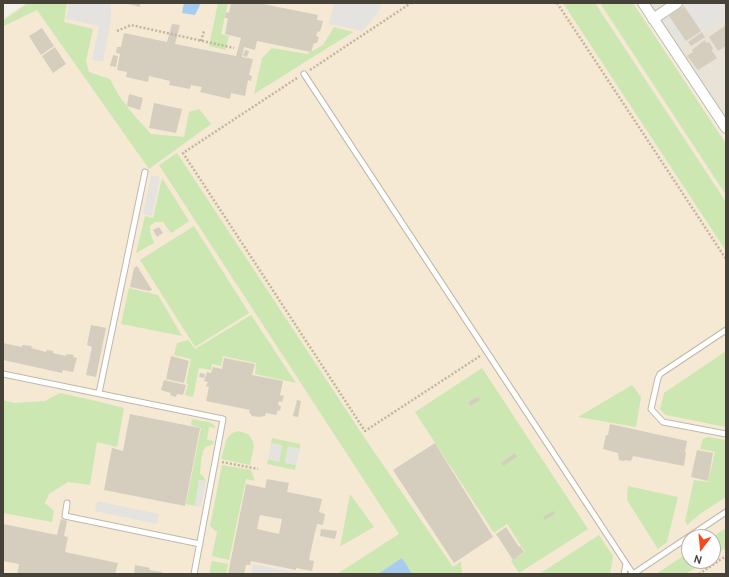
<!DOCTYPE html>
<html>
<head>
<meta charset="utf-8">
<style>
  body { margin:0 }
  #map { position:relative; width:729px; height:577px; overflow:hidden; background:#f4f1e8; font-family:Cabin,sans-serif }
  canvas { display:block }
  .frame { position:absolute; inset:0; border:4px solid #474237; pointer-events:none }
  .north { position:absolute; left:681px; top:529px; width:40px; height:40px; box-sizing:border-box; background:#fff; border:1px solid #b5b3af; border-radius:50%; rotate:196deg; font-size:11px; font-weight:700; line-height:16px; text-align:center; color:#474237 }
  .north::after { content:''; display:block; margin:auto; width:14px; height:18px; background:#f54a1e; clip-path:polygon(50% 0,100% 100%,50% 72%,0 100%) }
</style>
</head>
<body>
<div id="map">
<canvas width="729" height="577"></canvas>
<div class="frame"></div>
<div class="north">N</div>
</div>
<script>
const ctx = document.querySelector('canvas').getContext('2d');
ctx.lineJoin = 'round';
function fillPath(path, color) {
  ctx.fillStyle = color;
  ctx.fill(path, 'evenodd');
}
function toPath(rows) {
  const path = new Path2D();
  for (const r of rows) {
    path.moveTo(r[0], r[1]);
    for (let i = 2; i < r.length; i += 2) path.lineTo(r[i], r[i + 1]);
  }
  return path;
}
function stroke(path, color, width, dash) {
  ctx.strokeStyle = color;
  ctx.lineWidth = width;
  ctx.lineCap = dash ? 'butt' : 'round';
  ctx.setLineDash(dash || []);
  ctx.stroke(path);
}
fillPath(toPath([
  [649,3,726,3,726,119]
]), '#e8e3d6');
fillPath(toPath([
  [26,3,635,3,726,140,726,574,3,574,3,18],
  [689,537,713,537,713,561,689,561]
]), '#f5e9d4');
fillPath(toPath([
  [28,3,67,3,64,22,93,29,86,61,89,72,110,79,119,96,133,114,151,134,184,137,189,112,199,109,211,124,149,169,37,10,4,26,4,20],
  [218,3,228,3,221,34,229,36,225,50,209,46],
  [563,3,595,3,726,202,726,251],
  [600,3,633,3,726,144,726,195],
  [334,27,353,32,254,94,262,58,272,48,307,54,323,45],
  [177,153,364,437,453,567,461,561,462,574,412,574,402,559,378,574,337,574,399,534,159,165],
  [162,178,189,221,171,233,163,222,155,222,150,226,150,232,154,243,136,253,145,216,153,218],
  [194,226,249,313,195,347,140,260],
  [129,288,158,295,182,336,121,324],
  [251,315,296,383,255,374,256,363,223,356,221,366,212,364,211,370,199,368,193,397,185,395,188,384,186,383,191,359,174,355,177,343,188,340,195,349],
  [726,351,726,427,666,415,660,409,664,393],
  [482,368,588,529,519,573,511,561,525,552,507,524,494,533,415,412],
  [632,385,641,397,636,427,578,417],
  [60,393,100,402,124,408,117,447,97,442,90,485,68,482,49,494,45,503,54,511,52,522,3,513,3,400,14,403,45,401],
  [192,419,208,422,213,424,216,428,209,427,207,440,214,441,213,444,206,447,203,451,201,462,200,474,203,476,206,481,199,480,195,506,186,504,201,428,191,425],
  [238,431,245,433,249,435,253,441,254,446,250,465,221,459,227,438,232,433],
  [707,437,726,440,726,497,700,514,687,525,685,521,694,480,708,482,715,452,700,449,703,439],
  [272,438,300,444,300,449,288,447,285,463,296,465,295,470,267,464,268,459,279,462,282,445,271,443],
  [222,465,251,470,255,481,246,479,229,560,212,556,217,532,210,526],
  [628,486,678,497,667,542,658,549,627,500],
  [350,494,374,527,339,547,340,547],
  [726,528,726,548,713,556,713,537,712,537],
  [599,535,613,556,610,574,539,574],
  [689,552,689,561,706,561,686,574,656,574],
  [212,561,228,564,226,574,209,574]
]), '#cce7b2');
fillPath(toPath([
  [69,3,111,3,111,19,103,62,92,60,99,26,66,19],
  [334,3,382,3,378,13,362,31,329,24],
  [687,3,723,3,726,7,726,16,704,32,685,5],
  [668,15,687,42,681,46,664,21,666,17],
  [151,175,160,177,152,216,143,214],
  [271,443,282,445,279,462,268,459],
  [288,446,300,449,296,465,285,463],
  [199,480,206,481,201,507,195,506],
  [97,501,159,514,157,524,95,511],
  [253,564,305,574,251,574]
]), '#e5e3e0');
fillPath(toPath([
  [184,3,201,3,195,15,182,13],
  [402,558,412,574,378,574]
]), '#a6cdef');
fillPath(toPath([
  [124,3,140,3,140,7],
  [231,3,258,3,318,15,317,20,323,21,320,32,318,31,316,36,319,37,317,43,314,43,311,52,257,41,255,50,244,47,242,57,253,59,249,75,252,76,251,81,248,80,245,96,231,93,230,99,200,92,202,87,191,85,190,89,169,85,170,81,149,76,148,82,126,77,127,72,117,70,120,54,116,53,117,47,121,47,124,33,167,42,172,24,180,25,175,44,236,56,241,38,225,34,228,18,225,18,226,12,229,13],
  [684,6,701,31,686,41,669,16],
  [726,25,726,46,718,51,709,37],
  [42,28,54,46,41,55,29,36],
  [702,32,705,37,691,46,688,42],
  [705,40,706,43,709,42,713,48,712,51,717,58,698,70,687,56,693,52,692,50],
  [55,47,66,64,53,73,42,56],
  [245,50,249,51,247,57,243,56],
  [113,55,118,56,116,67,110,66],
  [129,94,143,98,140,110,127,106],
  [154,103,182,109,176,133,149,128],
  [159,227,163,233,157,237,153,230],
  [137,266,152,290,149,291,130,287,134,268],
  [91,325,106,328,96,377,86,375,92,347,87,345],
  [3,343,22,347,22,345,32,346,31,348,46,352,47,350,53,351,53,353,66,356,66,354,74,355,73,357,77,358,73,372,63,370,62,373,3,360],
  [171,356,189,361,184,383,166,379],
  [224,358,255,364,252,375,283,381,280,395,284,396,282,402,279,401,278,405,281,406,280,411,278,410,276,415,266,413,265,416,259,417,252,416,249,412,250,410,206,401,209,387,206,386,208,382,204,381,207,372,211,373,213,367,222,369],
  [200,373,205,374,204,378,199,377],
  [164,380,186,385,183,395,177,394,176,397,170,395,171,393,161,390],
  [478,397,480,400,470,406,468,402],
  [297,400,301,401,298,417,293,416],
  [130,414,200,428,185,506,104,490,112,448,123,451],
  [610,424,687,441,685,452,686,453,684,466,633,456,631,461,625,460,624,461,619,460,618,453,603,449,606,435,608,435],
  [435,443,493,537,454,563,393,470],
  [697,450,713,453,708,481,691,477],
  [515,453,517,457,503,466,501,463],
  [267,479,289,483,287,492,322,499,319,512,325,514,323,525,317,524,313,541,309,560,314,561,312,571,296,568,296,570,251,561,250,565,246,565,244,574,228,574,246,484,265,488],
  [260,515,282,519,279,534,257,529],
  [553,511,555,514,545,520,543,517],
  [61,519,67,521,64,536,68,537,65,552,118,563,115,574,17,574,19,564,3,561,3,524,57,535],
  [506,527,519,547,520,546,524,552,513,560,496,534],
  [321,529,337,531,335,539,320,536],
  [135,565,150,568,149,570,162,572,162,574,134,574]
]), '#d5cdbe');
const service = toPath([
  [304,74,633,574],
  [726,330,660,374,658,378,651,409,663,422,726,434],
  [3,374,223,419,194,574],
  [99,393,145,172],
  [67,503,65,516,200,544],
  [624,574,626,564],
  [633,574,726,512]
]);
const minor = toPath([
  [643,3,726,128],
  [653,19,677,3]
]);
stroke(service, '#bfb9ab', 7);
stroke(minor, '#bfb9ab', 12);
stroke(toPath([
  [557,3,726,259],
  [117,31,131,25,234,48],
  [201,41,204,31],
  [310,70,411,3],
  [297,78,183,153,365,431,480,356],
  [222,462,258,469],
  [699,574,726,556]
]), '#c0b69c', 2.5, [2, 2]);
stroke(service, '#fff', 5);
stroke(minor, '#fff', 10);
</script>
</body>
</html>
